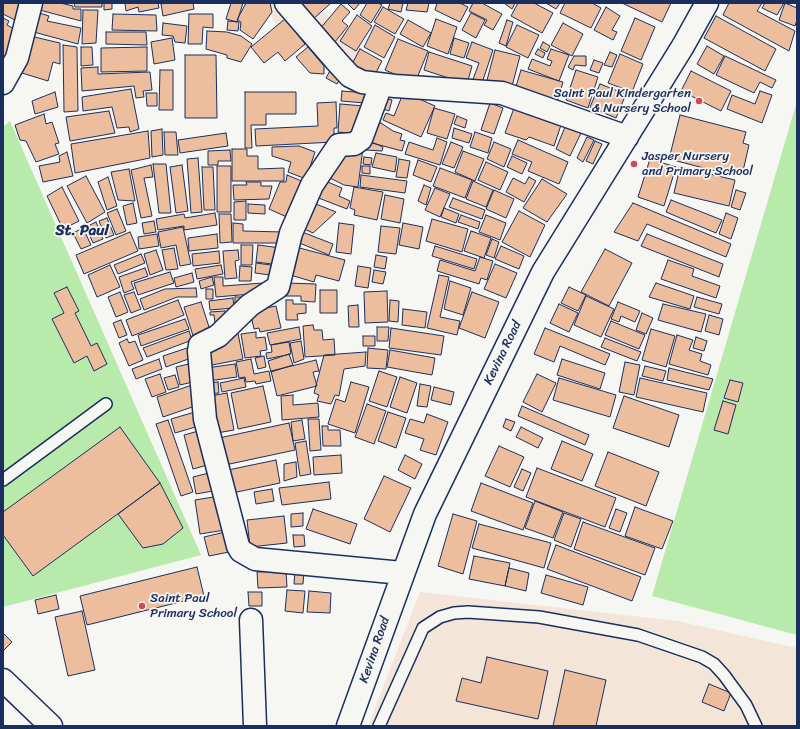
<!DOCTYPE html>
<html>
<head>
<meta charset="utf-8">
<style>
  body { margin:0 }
  #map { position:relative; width:800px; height:729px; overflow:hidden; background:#f6f6f2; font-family:Sriracha,sans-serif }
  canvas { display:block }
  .frame { position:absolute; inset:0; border:4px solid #1b2f5e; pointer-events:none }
</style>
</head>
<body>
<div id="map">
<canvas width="800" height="729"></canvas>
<div class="frame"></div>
</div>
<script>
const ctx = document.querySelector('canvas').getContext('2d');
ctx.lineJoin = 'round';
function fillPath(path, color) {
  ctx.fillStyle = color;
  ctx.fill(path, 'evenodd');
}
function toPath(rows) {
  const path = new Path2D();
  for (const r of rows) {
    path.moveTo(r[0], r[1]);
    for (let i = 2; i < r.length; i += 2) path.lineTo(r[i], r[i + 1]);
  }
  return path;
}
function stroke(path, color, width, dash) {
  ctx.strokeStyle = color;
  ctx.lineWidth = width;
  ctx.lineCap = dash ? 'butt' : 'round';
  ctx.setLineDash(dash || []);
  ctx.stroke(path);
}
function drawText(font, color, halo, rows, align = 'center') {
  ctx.font = font + ' Sriracha,sans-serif';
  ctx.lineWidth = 3.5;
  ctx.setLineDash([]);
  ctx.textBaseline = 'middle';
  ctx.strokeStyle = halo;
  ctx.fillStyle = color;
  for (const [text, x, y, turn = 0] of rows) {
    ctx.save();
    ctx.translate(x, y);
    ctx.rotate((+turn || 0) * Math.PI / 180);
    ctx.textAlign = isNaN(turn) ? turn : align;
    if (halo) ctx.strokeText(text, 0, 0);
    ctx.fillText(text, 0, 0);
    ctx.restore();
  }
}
fillPath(toPath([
  [265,3,316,3,385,73,349,89,274,22],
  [420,592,677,621,797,648,797,726,368,726]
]), '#f3e5d8');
fillPath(toPath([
  [797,101,797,635,652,596],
  [10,121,201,555,3,607,3,127]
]), '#b8eaab');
const building = toPath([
  [3,3,26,3,17,21,3,14,3,3],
  [38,3,60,3,73,6,73,9,81,9,81,21,36,9,38,3],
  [74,3,102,3,102,7,75,7,74,3],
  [104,3,112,3,112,9,104,10,104,3],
  [125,3,158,3,159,8,139,12,138,7,126,11,125,3],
  [167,3,193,3,194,9,163,16,161,4,167,3],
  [231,3,243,3,237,22,226,19,231,3],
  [246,3,270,3,272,12,253,39,240,30,241,22,237,20,246,3],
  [297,3,331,3,312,20,297,3],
  [347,3,360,3,354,10,347,3],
  [367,3,378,3,382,5,371,23,360,15,367,3],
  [390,3,403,3,401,12,388,9,390,3],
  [408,3,429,3,427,12,406,10,408,3],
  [437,3,460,3,468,7,460,22,435,10,437,3],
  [473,3,482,3,502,14,493,30,484,25,487,20,469,11,473,3],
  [504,3,515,3,512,9,504,3],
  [518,3,534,3,553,13,542,33,511,16,518,3],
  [546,3,560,3,556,9,546,3],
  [565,3,592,3,601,8,591,28,560,13,565,3],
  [622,3,671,3,662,22,622,3],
  [729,3,762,3,757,11,795,31,789,51,723,15,729,3],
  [765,3,784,3,777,15,762,8,765,3],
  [785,3,797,8,797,20,795,26,779,20,785,3],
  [341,4,350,12,342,21,348,26,334,43,319,30,341,4],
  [383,7,404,19,395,34,374,22,383,7],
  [606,7,620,16,612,30,617,32,613,40,594,30,606,7],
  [83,10,98,10,96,43,82,44,83,10],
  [36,12,49,16,47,21,81,28,78,44,30,31,36,12],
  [471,13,485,20,476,38,462,30,471,13],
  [113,14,156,15,157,31,112,30,113,14],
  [189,14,213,14,213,28,203,27,202,44,188,44,189,14],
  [357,15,372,26,356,51,340,41,357,15],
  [716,16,776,49,765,71,704,38,716,16],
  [3,18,9,21,7,25,20,32,6,57,3,55,3,18],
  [635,18,655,27,641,60,621,51,635,18],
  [285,19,305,44,285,61,278,52,264,63,251,47,285,19],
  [436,19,457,27,448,54,427,46,436,19],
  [408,20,431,33,423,47,400,34,408,20],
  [507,20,513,22,506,46,499,43,507,20],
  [228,21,239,22,238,31,227,30,228,21],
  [163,23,187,26,185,43,175,42,173,36,162,35,163,23],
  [563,23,583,34,572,56,551,45,563,23],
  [375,25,395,37,384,58,364,47,375,25],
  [517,25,539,35,528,58,506,47,517,25],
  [207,31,227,32,241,36,252,44,241,62,227,58,227,55,206,49,207,31],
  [106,32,146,32,147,45,106,44,106,32],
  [30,36,60,43,60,64,53,62,48,81,22,73,30,36],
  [172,38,175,60,154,64,151,42,172,38],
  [454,38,469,43,464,58,450,54,454,38],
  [398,39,428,51,415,83,385,70,398,39],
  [472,42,493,50,481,86,472,82,479,63,466,58,472,42],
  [543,42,550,46,547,52,540,48,543,42],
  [63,45,77,47,78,111,64,112,63,45],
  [707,46,724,56,714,74,697,64,707,46],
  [81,47,92,47,93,65,81,66,81,47],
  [147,47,147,71,101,72,101,48,147,47],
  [308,47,324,66,324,74,310,73,296,57,308,47],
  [360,49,382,61,374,76,352,64,360,49],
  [538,49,545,53,543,58,535,54,538,49],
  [551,49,569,55,559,81,528,69,532,59,550,66,552,61,547,59,551,49],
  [495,50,520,56,511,90,486,84,495,50],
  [429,52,472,66,467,84,424,70,429,52],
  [610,52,617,55,612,67,604,65,610,52],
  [620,54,643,64,632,92,608,83,620,54],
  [185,55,216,55,217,118,185,118,185,55],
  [574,56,586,56,586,66,575,65,573,70,568,67,574,56],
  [725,56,776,80,772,88,760,82,754,93,716,75,725,56],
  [594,60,603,63,599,73,590,70,594,60],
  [98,67,98,74,150,72,152,90,143,91,144,97,136,98,134,86,82,91,81,68,98,67],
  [332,67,343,73,337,84,326,78,332,67],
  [160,70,173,70,173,110,159,110,160,70],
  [521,70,563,82,556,106,514,93,521,70],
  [576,70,598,77,588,108,566,100,576,70],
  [691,71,731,91,721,111,681,91,691,71],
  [600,84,626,94,616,118,590,107,600,84],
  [131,89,139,129,130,132,129,127,117,128,112,107,83,111,82,97,131,89],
  [342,91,366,93,365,103,341,101,342,91],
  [760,91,772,95,762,123,727,109,732,95,755,104,760,91],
  [55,92,58,107,35,114,32,101,55,92],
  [245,92,296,92,296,114,266,114,266,125,251,125,252,148,245,148,245,92],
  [146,93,157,93,157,106,147,106,146,93],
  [402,96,415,97,435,106,421,137,383,120,386,113,394,116,402,96],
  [384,98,392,100,389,111,380,108,384,98],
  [336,102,337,128,334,128,334,142,256,146,255,129,318,126,317,103,336,102],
  [490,103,503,108,494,134,481,130,490,103],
  [340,104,364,106,362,134,338,132,340,104],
  [434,108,455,114,447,139,427,133,434,108],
  [514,108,561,125,554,146,529,137,526,140,505,133,514,108],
  [109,111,115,133,70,141,66,117,109,111],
  [44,114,46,124,52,122,59,143,55,144,59,154,36,162,26,141,20,140,15,125,44,114],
  [680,115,746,132,743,143,749,145,743,171,737,169,735,176,669,159,680,115],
  [457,116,467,120,465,128,454,124,457,116],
  [381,123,393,131,402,134,400,140,405,141,402,151,372,143,373,138,367,126,381,123],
  [565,127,581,133,570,156,556,149,565,127],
  [454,128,472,134,469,143,452,138,454,128],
  [162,129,163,155,152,157,151,131,162,129],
  [148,131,150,158,75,173,71,144,148,131],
  [164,132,176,132,178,155,165,155,164,132],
  [475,132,492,138,488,153,470,147,475,132],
  [226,133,228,146,180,153,178,140,226,133],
  [587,137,594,140,583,162,577,158,587,137],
  [437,138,447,142,440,165,405,154,409,142,433,150,437,138],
  [518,140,568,162,559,184,528,171,532,162,512,154,518,140],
  [595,141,602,144,593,164,586,161,595,141],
  [451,142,463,147,454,168,442,164,451,142],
  [494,142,511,149,504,167,487,159,494,142],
  [366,143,374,143,383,147,382,151,366,150,366,143],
  [299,146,315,152,306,179,288,172,291,162,272,156,272,147,299,146],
  [345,146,363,148,358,187,344,185,328,177,345,146],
  [232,149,247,149,247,156,258,156,258,169,284,168,284,181,232,181,232,149],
  [230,150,231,161,218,161,218,165,208,165,208,151,230,150],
  [463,151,484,159,475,181,455,172,463,151],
  [67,152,73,176,43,182,39,166,60,162,59,156,67,152],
  [376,153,397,157,395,172,372,167,376,153],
  [512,156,527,163,522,174,507,167,512,156],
  [364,157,372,158,371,165,363,164,364,157],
  [198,158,202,212,191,213,187,159,198,158],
  [399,159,410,161,407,178,396,177,399,159],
  [650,159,676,167,664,206,638,197,650,159],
  [418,160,437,167,431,182,413,175,418,160],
  [486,162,508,172,500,190,478,180,486,162],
  [153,164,166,164,171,213,159,213,153,164],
  [151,165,153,177,144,178,152,216,141,218,131,170,151,165],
  [182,165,188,211,176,213,170,167,182,165],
  [217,166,231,166,231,212,217,212,217,166],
  [362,166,370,166,370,174,362,173,362,166],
  [202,167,213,167,215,210,204,210,202,167],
  [680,167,735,180,729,206,674,193,680,167],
  [440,168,472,180,465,198,433,186,440,168],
  [129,169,135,201,118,200,111,172,129,169],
  [287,175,304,182,289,218,269,209,280,182,286,182,287,175],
  [361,175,407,181,405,193,360,187,361,175],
  [86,176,105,212,87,223,67,186,86,176],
  [108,177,117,206,107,210,98,182,108,177],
  [529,177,536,181,524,202,506,192,513,178,525,184,529,177],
  [542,179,567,194,547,222,523,208,542,179],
  [323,180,342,188,339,196,350,201,347,209,316,197,323,180],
  [473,181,493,190,486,207,466,199,473,181],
  [246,182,261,182,261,186,272,186,269,199,234,200,233,185,247,185,246,182],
  [424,185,431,188,426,205,418,201,424,185],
  [62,187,79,221,63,229,47,196,62,187],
  [354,187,383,192,377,220,354,215,355,210,350,208,354,187],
  [435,188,450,194,440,217,425,210,435,188],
  [494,190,514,199,506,218,486,209,494,190],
  [736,190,746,193,740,210,731,207,736,190],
  [385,195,404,199,400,223,381,219,385,195],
  [453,198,485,210,482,219,449,207,453,198],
  [671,200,722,220,716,233,666,212,671,200],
  [246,201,246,220,234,220,234,202,246,201],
  [311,202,336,212,313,233,300,227,311,202],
  [133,203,137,223,127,225,123,206,133,203],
  [633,203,731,244,726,257,647,224,638,241,614,232,633,203],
  [248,204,265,205,265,214,248,213,248,204],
  [444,208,459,214,456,223,441,217,444,208],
  [117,209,126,231,116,235,107,213,117,209],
  [519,211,545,225,530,257,502,242,519,211],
  [215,213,217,225,184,230,184,226,158,230,156,219,184,214,185,218,215,213],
  [726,213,738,218,731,239,719,234,726,213],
  [219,214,231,214,232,242,220,243,219,214],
  [461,215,480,222,478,229,458,222,461,215],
  [486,215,506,223,500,240,479,232,486,215],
  [107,218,114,235,106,238,99,221,107,218],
  [432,219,468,229,462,252,426,241,432,219],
  [154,221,156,232,144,234,142,223,154,221],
  [96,222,103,239,93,243,86,227,96,222],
  [233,223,243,224,243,231,284,232,284,243,233,243,233,223],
  [339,223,354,225,351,254,336,252,339,223],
  [403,223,423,227,419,249,399,245,403,223],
  [381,226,400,228,396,254,378,252,381,226],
  [183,227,191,264,180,266,176,245,161,248,158,232,183,227],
  [83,228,91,245,81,249,73,233,83,228],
  [297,230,333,244,329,255,292,240,297,230],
  [471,231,491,238,484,258,464,251,471,231],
  [130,232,138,251,84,274,76,255,130,232],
  [157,234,159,246,139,249,138,237,157,234],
  [217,234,218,248,189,251,188,238,217,234],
  [647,234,723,264,719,277,641,246,647,234],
  [492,239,499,242,494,258,486,255,492,239],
  [241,245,253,245,252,265,241,265,241,245],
  [258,245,281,248,280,265,256,262,258,245],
  [292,246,345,260,339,281,316,275,314,282,287,274,292,246],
  [435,246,477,259,474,269,432,256,435,246],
  [501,246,524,256,519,269,495,259,501,246],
  [174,248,178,269,166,270,162,250,174,248],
  [605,249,632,263,609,306,581,292,605,249],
  [156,250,163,270,150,275,144,254,156,250],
  [238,250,239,260,235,261,237,278,225,279,223,251,238,250],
  [219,251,220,263,193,266,192,254,219,251],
  [141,254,145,263,118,274,114,265,141,254],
  [376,255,387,257,385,269,374,267,376,255],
  [480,257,493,261,487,280,481,278,479,284,437,271,440,260,475,271,480,257],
  [668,260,694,269,692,276,720,286,716,298,661,279,668,260],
  [256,263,278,266,277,276,255,273,256,263],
  [495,264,517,273,506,298,484,289,495,264],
  [110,265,120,287,97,297,88,275,110,265],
  [221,265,223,274,197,279,195,269,221,265],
  [240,266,252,267,251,281,239,281,240,266],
  [358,266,371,268,368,288,355,286,358,266],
  [145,268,148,276,131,282,134,289,124,293,119,277,145,268],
  [374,270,386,272,383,284,372,282,374,270],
  [170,272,174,283,138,295,134,283,170,272],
  [192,273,194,282,176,287,174,278,192,273],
  [439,275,449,277,440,317,460,321,457,335,427,328,439,275],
  [212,277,214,285,201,289,199,281,212,277],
  [214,277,223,277,223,286,263,283,264,293,216,297,214,277],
  [450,281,471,288,463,315,444,309,450,281],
  [286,283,316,284,315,302,301,301,301,296,285,296,286,283],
  [656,283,694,296,690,309,649,297,656,283],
  [67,287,79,311,75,313,91,346,97,343,107,364,94,371,87,356,74,363,52,319,64,313,54,293,67,287],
  [569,287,586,295,578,311,561,303,569,287],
  [196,288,197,297,177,297,144,310,140,299,165,289,196,288],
  [206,289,213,289,213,299,206,299,206,289],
  [320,290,337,290,337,313,320,313,320,290],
  [387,291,388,322,365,323,364,292,387,291],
  [120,292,128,312,116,317,108,297,120,292],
  [134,292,141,309,131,313,124,295,134,292],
  [472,292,499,302,485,338,459,328,472,292],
  [586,296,614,309,601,337,574,325,586,296],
  [235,297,245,297,235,308,235,297],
  [697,297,722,304,719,314,694,307,697,297],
  [233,298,234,308,210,310,209,301,233,298],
  [178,300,184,315,132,336,126,320,178,300],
  [286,300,293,300,293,304,306,304,306,313,297,314,298,320,286,320,286,300],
  [390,300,399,301,398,322,389,321,390,300],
  [201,302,209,327,213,326,215,333,194,339,184,307,201,302],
  [618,302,640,311,635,322,621,316,619,322,611,319,618,302],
  [265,303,266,308,276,306,281,328,260,332,259,328,254,329,249,307,265,303],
  [559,304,578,313,569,332,550,323,559,304],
  [663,304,706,314,701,332,658,320,663,304],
  [358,305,359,327,349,327,348,306,358,305],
  [403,309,427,312,425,328,402,325,403,309],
  [225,311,226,317,220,318,222,331,216,330,214,315,210,315,210,312,225,311],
  [642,313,653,318,646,334,636,330,642,313],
  [709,315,723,319,719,335,705,331,709,315],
  [185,319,189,329,141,346,138,335,185,319],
  [121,320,127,335,119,338,113,323,121,320],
  [611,321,645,335,639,349,605,335,611,321],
  [313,325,314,330,322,330,323,340,334,339,335,355,305,357,303,326,313,325],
  [299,327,301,339,270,345,267,333,299,327],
  [377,327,389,327,388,341,377,341,377,327],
  [237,328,243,359,207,366,203,347,237,328],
  [391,328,444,336,441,355,389,348,391,328],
  [545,328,610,354,605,365,560,346,554,362,534,354,545,328],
  [651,329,675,336,666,367,642,360,651,329],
  [189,331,192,340,147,357,143,348,189,331],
  [256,332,256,338,265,337,267,350,260,351,261,356,245,358,241,334,256,332],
  [677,335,693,340,689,350,702,354,700,361,711,365,708,375,669,364,677,335],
  [363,336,375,336,375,346,363,346,363,336],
  [696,337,707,341,704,351,693,348,696,337],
  [605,338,641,352,637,361,601,347,605,338],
  [127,339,129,343,135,341,143,360,129,366,119,343,127,339],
  [301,341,304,359,294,363,290,343,301,341],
  [289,342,291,354,267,359,266,353,272,352,271,345,289,342],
  [190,347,194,357,166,367,163,356,190,347],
  [368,348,388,350,386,369,367,368,368,348],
  [390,350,435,358,432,375,387,367,390,350],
  [366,352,365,366,344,369,339,396,335,395,331,404,317,401,319,395,314,393,324,355,366,352],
  [289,354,293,365,271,372,268,361,289,354],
  [264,356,266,367,258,369,255,358,264,356],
  [159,359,162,369,136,379,132,369,159,359],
  [251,359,254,374,269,371,271,381,256,384,255,381,246,382,245,377,239,378,236,362,251,359],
  [562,359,605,373,600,389,557,375,562,359],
  [316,360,319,371,313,372,317,386,277,396,271,371,316,360],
  [625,362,640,365,634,395,619,392,625,362],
  [193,363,197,381,180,385,176,367,193,363],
  [235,364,237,377,208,381,206,368,235,364],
  [645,366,666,371,663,381,642,376,645,366],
  [669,368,713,379,709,390,667,380,669,368],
  [379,371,397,377,387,407,369,401,379,371],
  [160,374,166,392,152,397,145,379,160,374],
  [537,374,556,383,542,412,523,402,537,374],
  [175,375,179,387,168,390,164,378,175,375],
  [400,377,417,383,407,413,390,407,400,377],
  [244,378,246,387,222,392,220,383,244,378],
  [559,378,616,395,610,417,553,400,559,378],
  [640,378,707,393,703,412,636,397,640,378],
  [730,380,743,383,738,402,724,398,730,380],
  [218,382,219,393,209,394,208,383,218,382],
  [351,382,369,387,355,433,328,424,336,399,345,402,351,382],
  [420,384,431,386,427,407,417,406,420,384],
  [192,385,198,405,163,417,157,397,192,385],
  [263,386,271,422,238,429,231,393,263,386],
  [434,387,454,392,451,405,431,400,434,387],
  [227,393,234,430,211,434,205,397,227,393],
  [293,395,293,405,318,403,319,417,282,420,281,396,293,395],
  [624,396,679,415,669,447,613,428,624,396],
  [723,401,736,405,728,434,714,430,723,401],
  [367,404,386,411,374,444,355,437,367,404],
  [522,406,589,435,585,445,518,416,522,406],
  [195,412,199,426,175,433,171,419,195,412],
  [388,412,406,418,396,448,378,441,388,412],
  [427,414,448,422,436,455,420,450,424,439,405,433,410,419,424,423,427,414],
  [308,419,319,419,321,450,310,451,308,419],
  [506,419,515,422,511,431,503,427,506,419],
  [168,420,193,492,181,496,156,424,168,420],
  [302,420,305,439,293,441,291,422,302,420],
  [289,423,295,450,225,465,219,438,289,423],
  [322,426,328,426,328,430,340,430,341,446,323,446,322,426],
  [120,427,160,483,33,576,3,535,3,512,120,427],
  [521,427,543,438,538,448,516,437,521,427],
  [202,430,211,464,193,469,184,435,202,430],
  [306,441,311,474,300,476,295,443,306,441],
  [562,441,593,454,582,481,551,469,562,441],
  [499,446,524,457,510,487,485,476,499,446],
  [608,452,659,472,646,506,595,486,608,452],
  [341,455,342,473,314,475,313,457,341,455],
  [405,455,422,464,415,479,398,470,405,455],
  [276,460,280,483,232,493,228,470,276,460],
  [296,462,297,477,284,481,284,464,296,462],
  [537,468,616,498,605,527,526,497,537,468],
  [522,469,531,473,523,491,514,487,522,469],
  [209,473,213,491,196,494,193,477,209,473],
  [384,476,411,488,390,532,364,519,384,476],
  [329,482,331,499,282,505,279,488,329,482],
  [160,483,183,528,163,544,143,548,118,514,160,483],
  [481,483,533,503,523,530,471,511,481,483],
  [272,489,274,501,256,504,254,492,272,489],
  [220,496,225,530,200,534,195,500,220,496],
  [535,501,563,512,553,538,525,528,535,501],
  [635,507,673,521,662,549,625,536,635,507],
  [313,509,357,524,350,544,306,529,313,509],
  [616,509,627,513,620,532,609,528,616,509],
  [303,513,303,526,291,527,291,514,303,513],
  [564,513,581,519,571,547,554,540,564,513],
  [453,514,477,521,463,574,438,566,453,514],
  [284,516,287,543,250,547,247,520,284,516],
  [583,522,655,548,645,575,574,549,583,522],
  [479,524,551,543,544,568,472,548,479,524],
  [225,532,229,552,209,556,204,537,225,532],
  [293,535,304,535,305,546,294,547,293,535],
  [556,545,641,577,632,601,547,569,556,545],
  [474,556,510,563,505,586,469,579,474,556],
  [197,567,204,596,87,625,80,596,197,567],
  [509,568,529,573,526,591,505,586,509,568],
  [295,570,304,571,303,584,294,584,295,570],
  [286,571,287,587,258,588,257,572,286,571],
  [546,575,588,587,583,605,541,593,546,575],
  [287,590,305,591,303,613,285,611,287,590],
  [309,591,331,593,330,613,307,612,309,591],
  [248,592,262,592,262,606,249,606,248,592],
  [56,595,59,609,38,614,35,600,56,595],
  [82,611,95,670,68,676,55,617,82,611],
  [3,633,12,642,3,651,3,633],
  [487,657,548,671,538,719,456,701,462,678,481,683,487,657],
  [565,670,606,680,596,726,553,726,565,670],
  [709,684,731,693,724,711,702,702,709,684]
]);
fillPath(building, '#edbe9d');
stroke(building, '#1b2f5e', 1);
const lane = toPath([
  [3,480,106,404],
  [379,726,423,628,440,617,454,613,468,612,539,617,638,635,702,657,714,664,724,675,746,705,756,726]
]);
const street = toPath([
  [286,3,338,63,350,76,362,82,395,86,502,93,627,137],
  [3,83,17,58,31,3],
  [381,85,361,139,354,144,339,145,312,185,291,233,278,287,250,305,218,336,200,345,199,351,205,419,238,546,241,551,255,559,402,573],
  [251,620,255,726],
  [3,680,51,726],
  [348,726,425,514,543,272,683,46,707,3]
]);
stroke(lane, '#1b2f5e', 14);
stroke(street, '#1b2f5e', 25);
stroke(lane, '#f6f6f2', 11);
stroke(street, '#f6f6f2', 22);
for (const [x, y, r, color] of [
  [699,101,4,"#d1495b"],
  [634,164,4,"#d1495b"],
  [142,606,4,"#d1495b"]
]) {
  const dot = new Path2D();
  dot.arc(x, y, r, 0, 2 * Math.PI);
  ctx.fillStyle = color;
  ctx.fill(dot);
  stroke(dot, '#f6f6f2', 1.5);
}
drawText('13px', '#1b2f5e', '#f6f6f2', [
  ["Saint Paul Kindergarten",691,94,"right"],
  ["& Nursery School",691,109,"right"],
  ["Jasper Nursery",642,157],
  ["and Primary School",642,172],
  ["Saint Paul",150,599],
  ["Primary School",150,614]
], 'left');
drawText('13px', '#1b2f5e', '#f6f6f2', [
  ["Kevina Road",503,353,-64],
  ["Kevina Road",375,650,-71]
]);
drawText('bold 15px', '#1b2f5e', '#f6f6f2', [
  ["St. Paul",82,231]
]);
</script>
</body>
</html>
